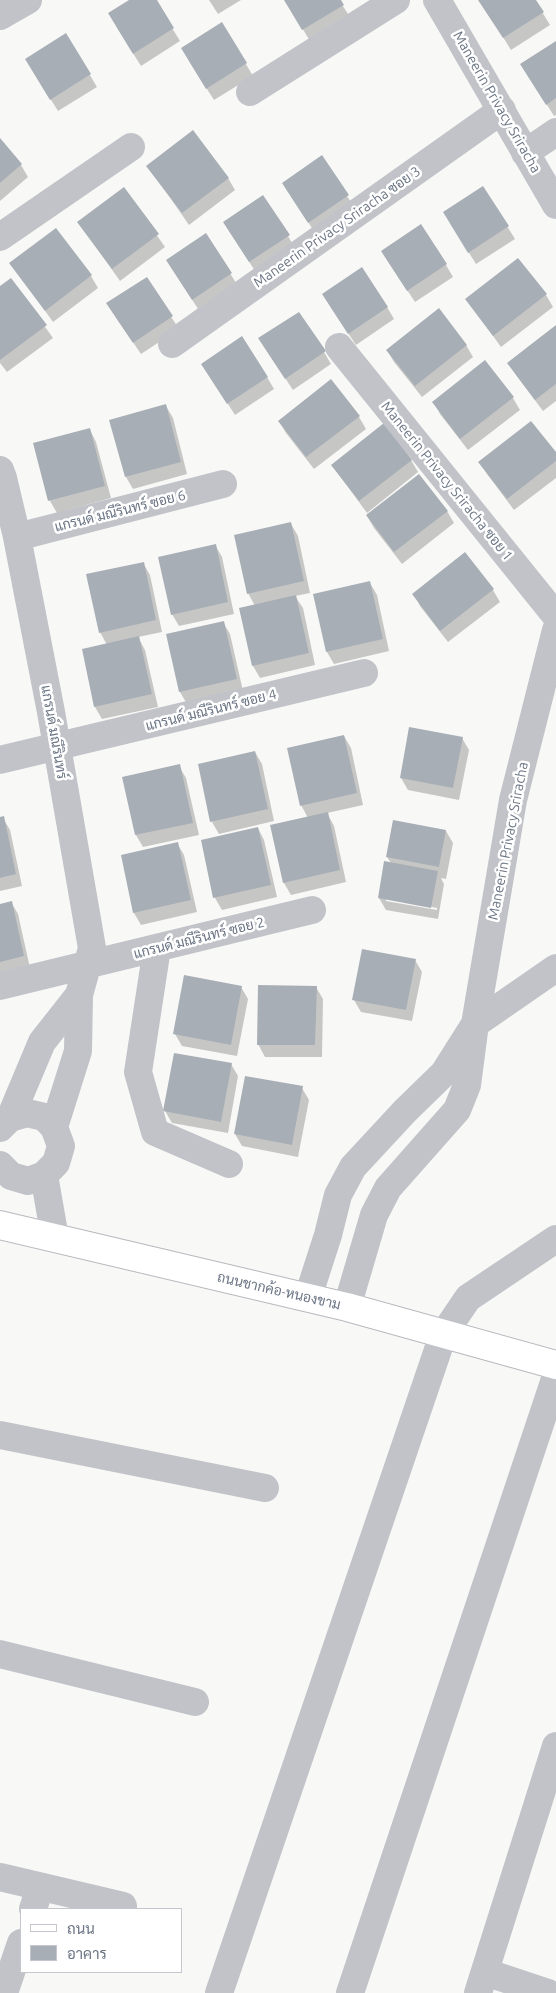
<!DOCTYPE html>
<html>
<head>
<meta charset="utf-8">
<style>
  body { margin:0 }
  #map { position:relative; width:556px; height:1993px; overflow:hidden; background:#f8f9f7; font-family:Ubuntu,Sarabun,sans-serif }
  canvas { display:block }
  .legend { position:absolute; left:20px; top:1908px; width:162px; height:65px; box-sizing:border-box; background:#fff; border:1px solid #c4c8ce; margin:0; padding:6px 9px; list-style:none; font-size:15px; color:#6b7584 }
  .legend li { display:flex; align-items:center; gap:10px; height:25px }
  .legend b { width:25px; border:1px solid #c4c8ce }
</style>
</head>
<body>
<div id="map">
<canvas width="556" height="1993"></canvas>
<ul class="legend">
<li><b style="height:6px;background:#fff"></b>ถนน</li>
<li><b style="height:14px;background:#a8aeb5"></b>อาคาร</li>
</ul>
</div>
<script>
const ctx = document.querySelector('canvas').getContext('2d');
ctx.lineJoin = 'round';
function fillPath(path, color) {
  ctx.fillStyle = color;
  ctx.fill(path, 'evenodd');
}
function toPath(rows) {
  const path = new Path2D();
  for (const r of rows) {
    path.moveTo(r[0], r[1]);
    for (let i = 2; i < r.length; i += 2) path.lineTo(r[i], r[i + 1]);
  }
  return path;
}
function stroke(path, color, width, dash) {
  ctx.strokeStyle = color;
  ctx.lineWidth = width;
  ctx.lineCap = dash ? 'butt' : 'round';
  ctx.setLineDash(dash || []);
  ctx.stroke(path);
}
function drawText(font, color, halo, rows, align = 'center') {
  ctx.font = font + ' Ubuntu,Sarabun,sans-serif';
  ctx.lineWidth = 5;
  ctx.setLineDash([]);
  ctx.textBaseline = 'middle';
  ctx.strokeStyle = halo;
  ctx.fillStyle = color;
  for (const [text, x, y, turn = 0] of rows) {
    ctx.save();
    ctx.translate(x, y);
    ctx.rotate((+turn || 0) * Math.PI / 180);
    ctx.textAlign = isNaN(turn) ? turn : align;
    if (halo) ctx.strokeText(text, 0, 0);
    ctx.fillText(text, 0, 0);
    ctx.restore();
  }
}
fillPath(toPath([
  [132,0,155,0,180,41,141,66,116,26],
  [209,0,241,0,218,14],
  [285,0,339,0,350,17,310,41],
  [480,0,535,0,550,25,511,50],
  [222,24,253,76,214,100,189,61],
  [66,35,97,87,58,111,33,71],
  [556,42,556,115,554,116,529,76],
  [0,140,21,165,28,177,0,201],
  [321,157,355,208,316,234,290,195],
  [148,166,228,178,235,190,189,225],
  [483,187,515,239,476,264,451,224],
  [124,188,165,247,120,281,78,222],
  [224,223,288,236,295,248,257,274],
  [56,229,91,276,98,288,53,322,11,263],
  [206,235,238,286,200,312,175,273],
  [382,252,446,265,453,277,415,302],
  [518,259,546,295,553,307,501,347,467,300],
  [146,278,179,329,141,354,115,316],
  [11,279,53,338,7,372,0,363,0,288],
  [330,306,387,307,394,319,356,345],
  [556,326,556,401,543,411,516,375,509,363],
  [466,345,473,357,422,397,394,362,387,350],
  [267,351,324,352,331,364,293,390],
  [210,376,267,377,274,389,235,415],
  [513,398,520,410,468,450,440,414,434,402],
  [166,406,173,418,187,474,133,489,126,477],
  [359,417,366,429,314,469,286,433,279,421],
  [90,430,96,442,111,498,57,513,50,501],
  [556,454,556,478,514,510,487,474,480,462],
  [411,460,418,472,367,513,332,465],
  [447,511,454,523,402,564,374,528,367,516],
  [291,524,298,536,310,593,295,596,303,608,315,665,260,678,253,666,240,609,255,606,248,593],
  [215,545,222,557,234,614,179,626,172,614],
  [143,563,150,575,162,632,138,637,145,650,158,707,102,719,95,707,107,645,100,632],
  [370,583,377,595,389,651,334,664,327,652],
  [493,590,500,602,448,642,420,606,414,594],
  [223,622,230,634,243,691,187,704,180,692,168,635],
  [344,736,351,748,363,805,327,813,334,826,346,882,291,895,284,883,272,826,308,818,301,805],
  [462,738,469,750,459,800,408,790,401,778],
  [255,752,262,764,274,821,219,834,212,822],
  [179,766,186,778,199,835,143,847,136,835,124,778],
  [0,818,3,818,10,830,22,886,0,891],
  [258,828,264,840,277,897,222,910,215,898,202,841],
  [446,831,453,843,446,879,441,878,444,884,438,919,386,910,379,898,391,863,387,857],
  [386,898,437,908,437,910,386,901],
  [177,843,184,855,197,912,141,925,134,913],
  [11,902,18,914,30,968,0,975,0,905],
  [415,960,422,972,412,1021,361,1012,354,1000],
  [241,987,248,999,237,1056,182,1046,175,1034],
  [316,987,323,999,322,1057,265,1057,258,1044],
  [231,1064,238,1076,228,1133,172,1123,165,1111],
  [246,1077,302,1088,309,1100,298,1157,242,1146,235,1134]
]), '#0003');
fillPath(toPath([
  [129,0,157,0,174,28,133,54,108,13],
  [284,0,341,0,344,5,302,30],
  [478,0,536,0,544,12,503,38],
  [222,22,247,63,206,89,181,48],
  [66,33,91,74,50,100,25,59],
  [556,41,556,98,546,105,520,64],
  [193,130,229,178,182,213,146,166],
  [0,138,22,164,0,183],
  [322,155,349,195,308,223,282,183],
  [483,186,509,226,468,253,443,212],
  [124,187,159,234,112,269,77,222],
  [263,195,290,235,249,262,223,222],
  [421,224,447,264,407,291,381,251],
  [56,228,92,275,45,311,9,263],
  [206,233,232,273,192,300,166,260],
  [518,258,547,294,493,336,465,299],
  [362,267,388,307,348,334,322,294],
  [147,277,173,316,133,343,106,303],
  [11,278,47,325,0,360,0,286],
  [439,308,467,345,415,386,386,350],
  [299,312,326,351,285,379,258,338],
  [556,325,556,384,535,400,507,363],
  [242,336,268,377,227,404,201,364],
  [485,360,514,397,460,439,432,402],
  [331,379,360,416,306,457,278,421],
  [166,404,181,462,125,477,109,420],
  [531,421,556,452,556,461,507,499,478,462],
  [384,423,412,460,359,501,331,465],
  [90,428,105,486,48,501,33,443],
  [419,474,448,511,394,552,366,515],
  [291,522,304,581,247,594,234,535],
  [216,544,228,602,171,615,158,557],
  [465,552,494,589,440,631,412,594],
  [144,562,156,620,99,633,86,574],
  [370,581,383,639,326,652,313,594],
  [296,595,309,653,252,666,239,608],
  [224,621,237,679,179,692,166,634],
  [139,636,152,694,94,707,82,649],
  [409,727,463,737,453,788,400,778],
  [344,735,357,793,300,806,287,748],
  [255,751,268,809,210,822,198,764],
  [180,764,193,823,135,835,122,777],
  [328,812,340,870,283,883,270,825],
  [4,816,16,874,0,878,0,817],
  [393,820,446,830,439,867,386,857],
  [258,827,271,885,213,898,201,840],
  [178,842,191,900,133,913,121,855],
  [384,861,438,871,431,908,378,898],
  [12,901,24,956,0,962,0,904],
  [362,949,416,959,406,1010,352,1000],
  [184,975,242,986,231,1045,173,1034],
  [258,985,317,986,315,1045,257,1045],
  [174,1053,232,1063,221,1122,163,1111],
  [245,1076,303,1086,292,1145,234,1134]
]), '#a8aeb5');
const secondary = toPath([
  [0,1225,347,1307,556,1365]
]);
stroke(secondary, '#b6b9be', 30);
stroke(toPath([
  [437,0,556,205],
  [0,16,28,0],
  [250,92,396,0],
  [525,153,556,132],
  [0,237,131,147],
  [172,344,502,110],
  [339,347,556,616],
  [0,470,3,478,17,537,51,712,92,948,79,995,78,1051,54,1127],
  [17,537,223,484],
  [0,760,364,673],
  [157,948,138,1072,155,1132,229,1164],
  [0,986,312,910],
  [10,1118,42,1042,79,995],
  [0,1128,10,1118,27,1113,44,1117,54,1127,61,1146,56,1163,44,1175,28,1181,11,1176,0,1165],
  [44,1175,55,1238],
  [308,1297,328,1235,338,1195,353,1167,405,1111,444,1073,475,1024,556,968],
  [347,1307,374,1215,388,1188,457,1110,467,1085,475,1024,513,800,556,630],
  [0,1435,265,1488],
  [0,1654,195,1702],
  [0,1877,123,1906],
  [33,1909,40,1887],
  [485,1972,548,1993],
  [4,1993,21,1943],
  [219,1993,443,1335,468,1298,556,1239],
  [350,1993,556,1376],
  [478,1993,556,1746]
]), '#c1c3c8', 28);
stroke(secondary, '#fff', 28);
drawText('14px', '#6b7584', '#fff', [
  ["Maneerin Privacy Sriracha",497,102,60],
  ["Maneerin Privacy Sriracha ซอย 3",337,227,-35],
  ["Maneerin Privacy Sriracha ซอย 1",447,481,51],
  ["แกรนด์ มณีรินทร์ ซอย 6",120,511,-14],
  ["แกรนด์ มณีรินทร์ ซอย 4",211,710,-14],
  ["แกรนด์ มณีรินทร์",54,732,80],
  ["Maneerin Privacy Sriracha",508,841,-79],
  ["แกรนด์ มณีรินทร์ ซอย 2",199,938,-14],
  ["ถนนชากค้อ-หนองขาม",279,1291,13]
]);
</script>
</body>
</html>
